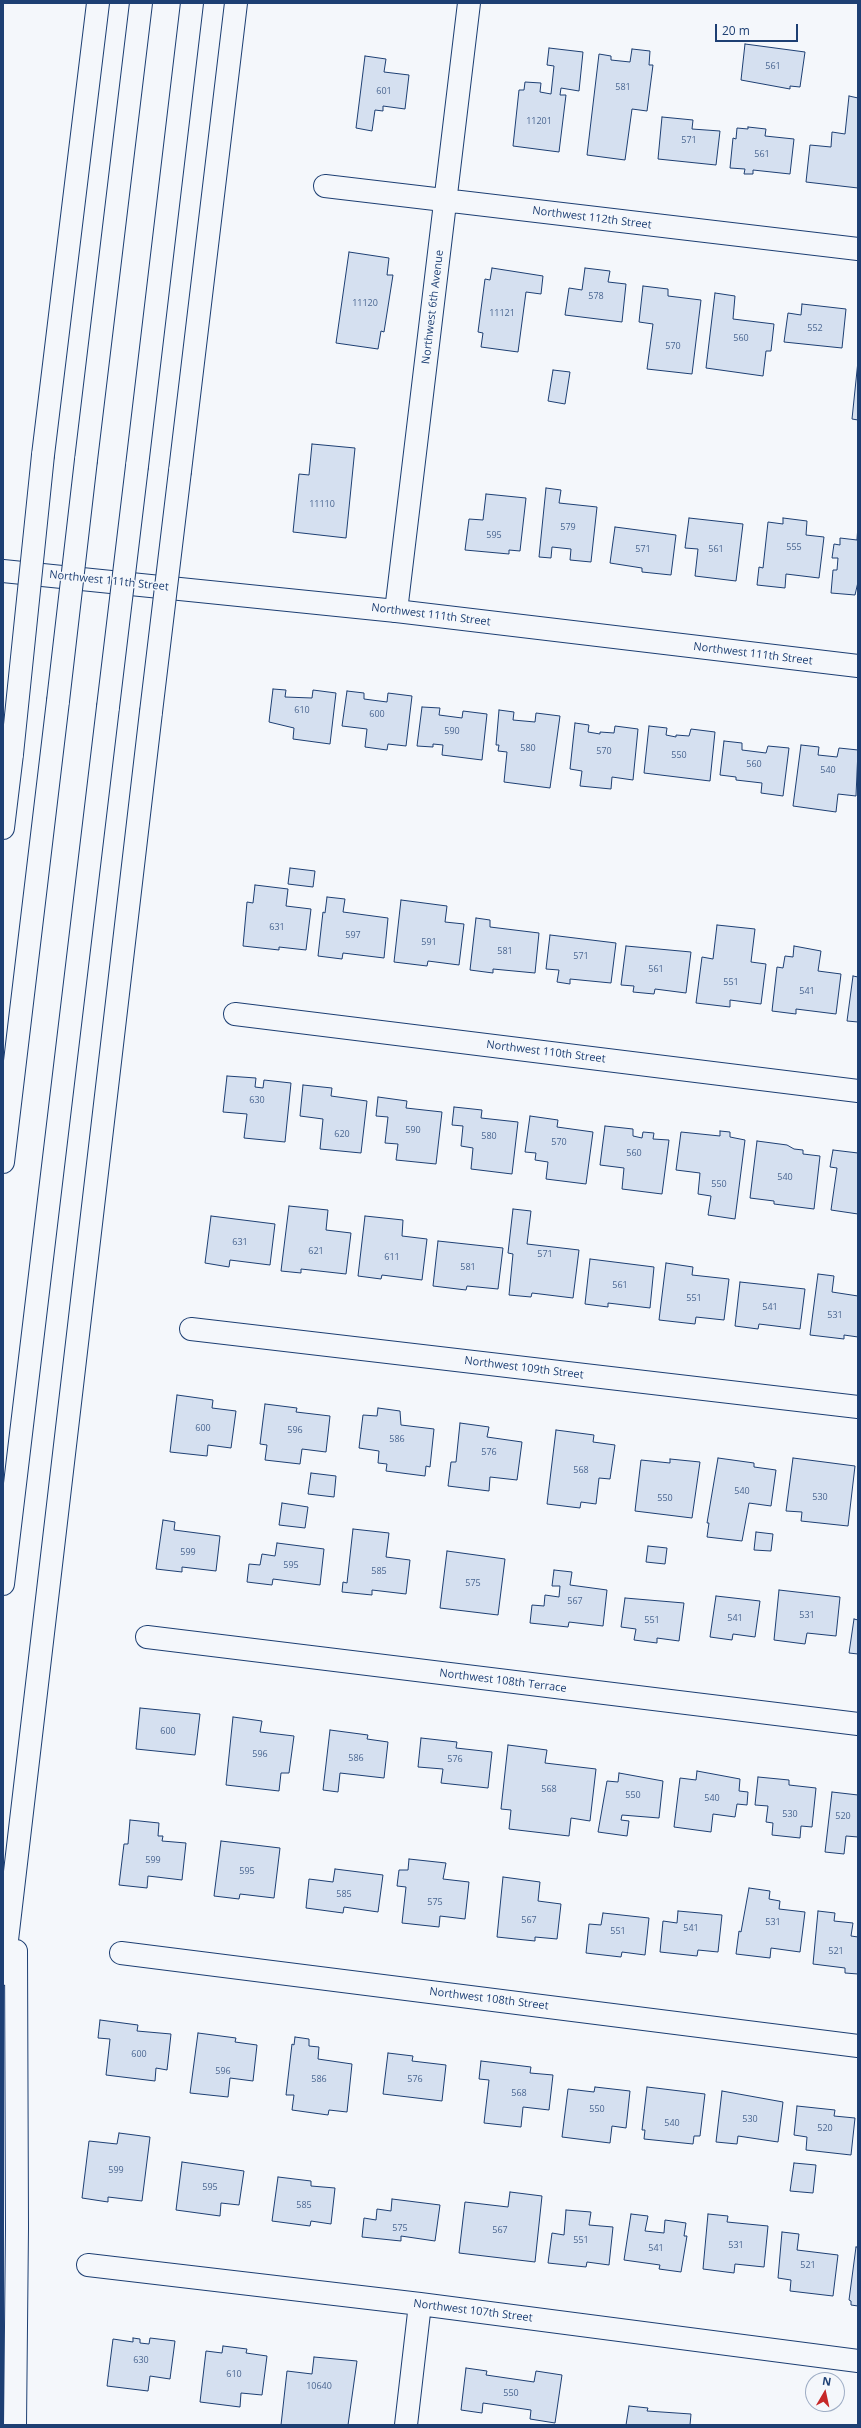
<!DOCTYPE html>
<html>
<head>
<meta charset="utf-8">
<style>
  body { margin:0 }
  #map { position:relative; width:861px; height:2428px; overflow:hidden; background:#f4f7fb; font-family:"Open Sans",sans-serif }
  canvas { display:block }
  .frame { position:absolute; inset:0; border:4px solid #1d3f73; pointer-events:none }
  .north { position:absolute; left:805px; top:2372px; width:40px; height:40px; box-sizing:border-box; background:#f4f7fb; border:1px solid #9eadc5; border-radius:50%; rotate:9deg; font-size:11px; font-weight:700; line-height:16px; text-align:center; color:#1d3f73 }
  .north::after { content:''; display:block; margin:auto; width:14px; height:18px; background:#c62828; clip-path:polygon(50% 0,100% 100%,50% 72%,0 100%) }
  .scale { position:absolute; left:715px; top:24px; width:83px; height:18px; box-sizing:border-box; border:2px solid #1d3f73; border-top:0; padding-left:5px; font-size:12px; line-height:14px; white-space:nowrap; color:#1d3f73; -webkit-text-stroke:3px #f4f7fb; paint-order:stroke }
</style>
</head>
<body>
<div id="map">
<canvas width="861" height="2428"></canvas>
<div class="frame"></div>
<div class="north">N</div>
<div class="scale">20 m</div>
</div>
<script>
const ctx = document.querySelector('canvas').getContext('2d');
ctx.lineJoin = 'round';
function fillPath(path, color) {
  ctx.fillStyle = color;
  ctx.fill(path, 'evenodd');
}
function toPath(rows) {
  const path = new Path2D();
  for (const r of rows) {
    path.moveTo(r[0], r[1]);
    for (let i = 2; i < r.length; i += 2) path.lineTo(r[i], r[i + 1]);
  }
  return path;
}
function stroke(path, color, width, dash) {
  ctx.strokeStyle = color;
  ctx.lineWidth = width;
  ctx.lineCap = dash ? 'butt' : 'round';
  ctx.setLineDash(dash || []);
  ctx.stroke(path);
}
function drawText(font, color, halo, rows, align = 'center') {
  ctx.font = font + ' "Open Sans",sans-serif';
  ctx.lineWidth = 3;
  ctx.setLineDash([]);
  ctx.textBaseline = 'middle';
  ctx.strokeStyle = halo;
  ctx.fillStyle = color;
  for (const [text, x, y, turn = 0] of rows) {
    ctx.save();
    ctx.translate(x, y);
    ctx.rotate((+turn || 0) * Math.PI / 180);
    ctx.textAlign = isNaN(turn) ? turn : align;
    if (halo) ctx.strokeText(text, 0, 0);
    ctx.fillText(text, 0, 0);
    ctx.restore();
  }
}
const building = toPath([
  [745,44,805,52,800,87,790,86,790,89,741,80,745,44],
  [549,48,583,52,579,91,561,88,560,95,566,95,559,152,513,146,519,90,524,90,525,82,541,83,540,92,551,94,554,66,547,65,549,48],
  [632,49,650,51,649,65,653,65,647,111,632,109,625,160,587,155,599,54,611,56,611,60,630,62,632,49],
  [365,56,386,59,384,72,409,75,405,109,383,106,383,111,375,110,372,131,356,128,365,56],
  [849,96,858,98,858,188,806,182,810,145,831,147,832,132,845,134,849,96],
  [662,117,693,120,692,129,720,131,716,165,658,159,662,117],
  [748,127,766,129,765,136,794,139,790,174,753,170,753,174,744,174,745,169,730,168,733,138,736,139,737,128,748,129,748,127],
  [349,252,389,258,387,275,393,275,384,332,381,331,378,349,336,343,349,252],
  [492,268,543,276,541,294,526,292,518,352,481,347,483,333,478,332,485,279,490,280,492,268],
  [585,268,610,271,608,282,626,284,622,322,565,315,569,288,582,290,585,268],
  [643,286,668,289,668,296,701,300,692,374,647,369,653,324,639,322,643,286],
  [715,293,735,296,733,319,774,324,771,351,766,351,763,376,706,368,715,293],
  [802,304,846,309,842,348,784,342,788,313,801,315,802,304],
  [858,361,858,420,852,419,858,361],
  [553,370,570,372,565,404,548,401,553,370],
  [312,444,355,448,346,538,293,532,299,474,309,475,312,444],
  [546,488,561,490,559,503,597,507,591,562,570,560,571,549,552,547,551,558,539,557,546,488],
  [486,494,526,498,520,551,509,550,509,554,465,550,469,519,483,520,486,494],
  [689,518,743,524,736,581,695,576,698,549,685,548,689,518],
  [783,518,807,521,806,535,824,537,819,578,786,574,785,588,757,585,759,567,763,568,768,522,783,524,783,518],
  [858,525,858,582,855,595,831,593,833,570,837,570,838,558,832,558,834,544,840,545,840,538,857,540,858,525],
  [615,527,676,535,671,575,642,572,642,568,610,563,615,527],
  [273,689,286,690,285,697,312,698,313,690,336,693,330,744,293,739,294,728,269,722,273,689],
  [347,691,364,693,364,699,387,702,388,693,412,696,406,746,388,744,387,750,365,747,367,729,342,726,347,691],
  [422,707,440,708,439,715,462,718,463,711,487,714,482,760,442,755,443,745,433,744,433,747,417,746,422,707],
  [499,710,514,712,513,720,535,722,536,713,560,716,550,788,504,782,507,752,498,751,499,745,496,745,499,710],
  [575,723,589,725,588,732,600,734,600,732,614,733,615,726,638,729,633,780,612,777,611,789,580,786,582,771,570,769,575,723],
  [649,726,667,728,666,735,676,737,676,735,689,736,691,729,715,732,710,781,644,773,649,726],
  [724,741,742,743,742,750,766,753,768,746,789,748,783,796,761,793,762,783,736,780,736,777,720,775,724,741],
  [801,745,819,747,818,755,837,757,839,748,858,750,856,796,838,794,836,812,793,806,801,745],
  [290,868,315,871,313,887,288,884,290,868],
  [255,885,288,889,286,906,311,909,306,950,279,947,279,950,243,946,247,902,253,903,255,885],
  [327,897,345,899,343,912,388,918,384,958,343,953,342,959,318,956,323,912,325,913,327,897],
  [401,900,447,906,445,922,464,924,459,965,428,961,427,966,394,962,401,900],
  [476,918,490,920,490,927,539,933,535,973,493,969,493,973,470,970,476,918],
  [717,925,755,929,751,962,766,964,761,1004,730,1000,730,1007,696,1003,702,957,713,959,717,925],
  [550,935,616,943,611,983,570,979,570,984,557,982,559,970,546,969,550,935],
  [626,946,691,952,686,993,655,989,654,994,633,992,634,986,621,985,626,946],
  [794,946,821,951,818,971,841,974,836,1014,796,1009,796,1014,772,1011,777,967,783,968,785,956,793,957,794,946],
  [853,976,858,977,858,1022,847,1021,853,976],
  [227,1076,256,1078,255,1087,263,1088,264,1080,291,1083,285,1142,244,1138,247,1114,223,1112,227,1076],
  [303,1085,332,1088,331,1096,367,1101,361,1153,320,1149,323,1119,300,1116,303,1085],
  [378,1097,407,1101,406,1108,442,1112,436,1164,396,1160,398,1144,385,1143,388,1117,376,1116,378,1097],
  [454,1107,482,1110,481,1118,518,1122,512,1174,471,1169,473,1148,461,1146,463,1126,452,1125,454,1107],
  [530,1116,558,1120,557,1127,593,1132,586,1184,546,1179,548,1162,535,1160,536,1153,525,1152,530,1116],
  [605,1126,633,1129,633,1136,642,1138,643,1132,654,1133,653,1139,669,1140,662,1194,622,1189,624,1168,600,1165,605,1126],
  [720,1131,730,1132,730,1137,745,1140,735,1219,708,1215,711,1196,698,1194,700,1173,676,1170,681,1132,720,1136,720,1131],
  [757,1141,787,1145,794,1149,803,1150,803,1154,820,1156,814,1209,774,1204,774,1201,750,1198,757,1141],
  [833,1150,858,1153,858,1214,831,1210,837,1168,830,1167,833,1150],
  [289,1206,328,1210,326,1230,351,1233,346,1274,301,1269,301,1273,281,1271,289,1206],
  [513,1209,531,1211,527,1244,579,1250,573,1298,532,1293,531,1297,509,1295,513,1254,508,1253,513,1209],
  [211,1216,275,1224,270,1265,230,1260,229,1267,205,1263,211,1216],
  [365,1216,403,1220,402,1236,427,1239,422,1280,382,1275,381,1279,358,1276,365,1216],
  [438,1241,503,1248,498,1289,467,1286,466,1290,433,1286,438,1241],
  [590,1259,654,1267,650,1308,608,1303,608,1307,585,1304,590,1259],
  [666,1263,693,1267,692,1275,729,1279,724,1320,696,1317,695,1324,659,1320,666,1263],
  [818,1274,834,1276,832,1292,858,1296,858,1337,844,1335,844,1339,810,1335,818,1274],
  [740,1282,805,1289,800,1329,759,1324,758,1329,735,1326,740,1282],
  [177,1395,213,1400,212,1408,236,1411,231,1448,208,1445,207,1456,170,1452,177,1395],
  [265,1404,297,1408,296,1412,330,1416,326,1452,302,1449,300,1464,265,1460,267,1445,260,1444,265,1404],
  [378,1408,400,1411,401,1425,434,1429,430,1467,426,1466,425,1476,386,1471,387,1464,378,1463,379,1451,359,1448,363,1415,377,1416,378,1408],
  [460,1423,489,1427,487,1437,522,1442,517,1480,490,1477,489,1491,448,1486,451,1462,456,1462,460,1423],
  [556,1430,594,1435,593,1442,615,1445,610,1479,599,1478,596,1504,581,1502,580,1508,547,1504,556,1430],
  [718,1458,754,1463,754,1467,776,1470,771,1506,749,1503,742,1541,707,1537,709,1523,707,1523,718,1458],
  [793,1458,855,1466,848,1526,801,1521,802,1512,786,1511,793,1458],
  [670,1459,700,1462,692,1518,635,1511,641,1460,670,1463,670,1459],
  [311,1473,336,1476,334,1497,308,1494,311,1473],
  [282,1503,308,1507,305,1528,279,1525,282,1503],
  [163,1520,175,1522,174,1530,220,1536,216,1571,182,1567,182,1572,156,1569,163,1520],
  [353,1529,389,1533,386,1557,410,1560,406,1594,372,1590,372,1595,342,1592,343,1582,347,1583,353,1529],
  [756,1532,773,1534,771,1551,754,1550,756,1532],
  [277,1543,324,1549,320,1585,273,1579,272,1585,247,1582,249,1564,260,1565,262,1554,275,1556,277,1543],
  [648,1546,667,1548,665,1564,646,1562,648,1546],
  [447,1551,505,1559,498,1615,440,1608,447,1551],
  [554,1570,572,1572,570,1585,607,1590,603,1626,569,1622,568,1627,530,1623,532,1605,544,1606,545,1595,559,1597,560,1586,552,1586,554,1570],
  [779,1590,840,1597,836,1636,807,1633,805,1644,774,1640,779,1590],
  [716,1596,760,1601,755,1637,733,1634,732,1640,710,1637,716,1596],
  [625,1598,684,1603,679,1641,657,1638,657,1643,634,1640,636,1629,621,1627,625,1598],
  [854,1619,858,1620,858,1654,849,1653,854,1619],
  [140,1708,200,1714,195,1755,136,1749,140,1708],
  [233,1717,262,1721,260,1732,294,1736,289,1773,281,1773,279,1791,226,1785,233,1717],
  [330,1730,368,1735,367,1739,388,1742,384,1778,340,1773,338,1792,323,1790,330,1730],
  [421,1738,457,1742,456,1748,492,1752,488,1788,441,1783,443,1769,418,1767,421,1738],
  [508,1745,547,1750,545,1763,596,1769,590,1821,571,1818,569,1836,509,1829,511,1810,501,1809,508,1745],
  [697,1771,740,1779,739,1791,748,1792,747,1805,737,1804,735,1817,713,1814,711,1832,674,1827,680,1778,696,1780,697,1771],
  [619,1773,663,1781,659,1818,622,1815,621,1820,629,1821,627,1836,598,1832,607,1781,618,1782,619,1773],
  [758,1777,789,1780,789,1785,816,1788,812,1827,801,1826,800,1838,772,1835,773,1823,766,1822,768,1806,755,1805,758,1777],
  [832,1792,858,1795,858,1837,846,1836,844,1854,825,1852,832,1792],
  [130,1820,159,1823,158,1836,163,1836,162,1841,186,1843,182,1880,148,1876,147,1888,119,1885,124,1844,128,1844,130,1820],
  [221,1841,280,1848,274,1898,240,1894,239,1899,214,1896,221,1841],
  [409,1859,446,1863,443,1879,469,1882,465,1919,440,1916,439,1927,402,1923,406,1887,397,1886,399,1870,408,1870,409,1859],
  [335,1869,383,1875,378,1912,344,1907,343,1913,306,1908,309,1879,333,1882,335,1869],
  [503,1877,540,1882,538,1901,561,1904,557,1939,535,1937,535,1941,497,1937,503,1877],
  [749,1888,770,1891,769,1899,780,1901,779,1909,805,1912,800,1952,771,1948,770,1958,736,1954,739,1931,741,1932,749,1888],
  [678,1911,722,1915,718,1952,698,1950,697,1956,660,1952,663,1921,677,1923,678,1911],
  [818,1911,835,1913,834,1921,853,1923,851,1936,858,1937,858,1974,845,1973,845,1968,813,1964,818,1911],
  [603,1913,649,1918,645,1955,622,1952,621,1957,586,1953,589,1924,601,1925,603,1913],
  [100,2020,138,2025,137,2031,171,2034,167,2070,156,2068,155,2081,106,2075,110,2039,98,2038,100,2020],
  [198,2033,236,2038,235,2042,257,2045,253,2081,230,2078,228,2097,190,2093,198,2033],
  [295,2037,309,2039,309,2046,319,2047,318,2059,352,2064,347,2112,329,2110,328,2115,292,2110,294,2095,286,2095,292,2044,294,2045,295,2037],
  [388,2053,413,2056,412,2061,446,2065,442,2101,383,2094,388,2053],
  [481,2061,531,2067,530,2073,553,2075,549,2110,523,2107,521,2127,484,2123,489,2080,479,2079,481,2061],
  [595,2087,630,2091,626,2128,612,2126,610,2143,562,2137,568,2089,594,2092,595,2087],
  [647,2087,705,2094,700,2136,694,2136,693,2144,644,2139,645,2130,642,2130,647,2087],
  [722,2091,783,2102,778,2142,738,2136,737,2144,716,2142,722,2091],
  [797,2106,835,2110,834,2116,855,2118,851,2155,806,2150,807,2137,794,2135,797,2106],
  [119,2133,150,2137,142,2201,108,2197,108,2202,82,2198,89,2141,117,2144,119,2133],
  [182,2162,244,2171,239,2205,221,2203,220,2216,176,2210,182,2162],
  [794,2163,816,2165,813,2193,790,2191,794,2163],
  [278,2177,311,2181,311,2186,335,2188,331,2224,311,2221,310,2226,272,2221,278,2177],
  [510,2192,542,2196,535,2262,459,2253,465,2202,508,2207,510,2192],
  [392,2199,440,2205,435,2241,401,2236,401,2241,362,2237,364,2218,376,2220,377,2209,391,2211,392,2199],
  [566,2210,591,2212,589,2225,613,2227,609,2265,587,2262,586,2267,548,2263,552,2233,564,2235,566,2210],
  [631,2214,648,2216,645,2231,664,2233,665,2220,686,2223,684,2236,687,2236,681,2272,659,2269,660,2265,624,2260,631,2214],
  [708,2214,728,2216,727,2222,768,2226,764,2267,735,2264,734,2273,703,2269,708,2214],
  [782,2232,799,2234,797,2250,838,2255,833,2296,790,2291,791,2280,778,2278,782,2232],
  [856,2247,858,2247,858,2306,851,2305,851,2301,849,2300,856,2247],
  [133,2338,140,2339,140,2343,149,2344,150,2338,175,2341,170,2379,150,2376,148,2391,107,2386,113,2339,133,2342,133,2338],
  [223,2346,247,2349,246,2353,267,2356,262,2395,241,2393,240,2407,200,2402,206,2351,222,2353,223,2346],
  [314,2357,357,2361,348,2425,281,2425,287,2371,312,2374,314,2357],
  [466,2368,487,2371,486,2375,534,2382,536,2371,562,2375,555,2423,530,2419,531,2410,483,2403,482,2413,461,2410,466,2368],
  [629,2406,648,2408,647,2411,691,2414,690,2425,626,2425,629,2406]
]);
fillPath(building, '#d5e0f0');
stroke(building, '#1d3f73', 1);
const street = toPath([
  [325,186,858,249],
  [396,611,469,3],
  [235,1014,858,1091],
  [191,1329,858,1407],
  [147,1637,858,1724],
  [121,1953,858,2046],
  [88,2265,420,2304,858,2361],
  [406,2425,420,2304]
]);
const secondary = toPath([
  [3,571,396,611,858,666]
]);
const highway = toPath([
  [43,455,98,3],
  [86,460,141,3],
  [137,466,192,3],
  [180,471,236,3],
  [3,828,12,754],
  [3,1162,58,701],
  [3,1584,108,707],
  [3,1974,151,712],
  [15,2425,17,2228,16,1951]
]);
stroke(street, '#1d3f73', 24);
stroke(secondary, '#1d3f73', 24);
stroke(highway, '#1d3f73', 24);
stroke(street, '#f4f7fb', 22);
stroke(secondary, '#f4f7fb', 22);
stroke(highway, '#f4f7fb', 22);
const highwayBridge = toPath([
  [58,701,86,460],
  [108,707,137,466],
  [151,712,180,471],
  [12,754,43,455]
]);
stroke(highwayBridge, '#1d3f73', 24, []);
stroke(highwayBridge, '#f4f7fb', 22);
drawText('9px', '#4b6792', null, [
  ["561",773,66],
  ["581",623,87],
  ["601",384,91],
  ["11201",539,121],
  ["571",689,140],
  ["561",762,154],
  ["578",596,296],
  ["11120",365,303],
  ["11121",502,313],
  ["552",815,328],
  ["560",741,338],
  ["570",673,346],
  ["11110",322,504],
  ["579",568,527],
  ["595",494,535],
  ["555",794,547],
  ["571",643,549],
  ["561",716,549],
  ["610",302,710],
  ["600",377,714],
  ["590",452,731],
  ["580",528,748],
  ["570",604,751],
  ["550",679,755],
  ["560",754,764],
  ["540",828,770],
  ["631",277,927],
  ["597",353,935],
  ["591",429,942],
  ["581",505,951],
  ["571",581,956],
  ["561",656,969],
  ["551",731,982],
  ["541",807,991],
  ["630",257,1100],
  ["590",413,1130],
  ["620",342,1134],
  ["580",489,1136],
  ["570",559,1142],
  ["560",634,1153],
  ["540",785,1177],
  ["550",719,1184],
  ["631",240,1242],
  ["621",316,1251],
  ["571",545,1254],
  ["611",392,1257],
  ["581",468,1267],
  ["561",620,1285],
  ["551",694,1298],
  ["541",770,1307],
  ["531",835,1315],
  ["600",203,1428],
  ["596",295,1430],
  ["586",397,1439],
  ["576",489,1452],
  ["568",581,1470],
  ["540",742,1491],
  ["530",820,1497],
  ["550",665,1498],
  ["599",188,1552],
  ["595",291,1565],
  ["585",379,1571],
  ["575",473,1583],
  ["567",575,1601],
  ["531",807,1615],
  ["541",735,1618],
  ["551",652,1620],
  ["600",168,1731],
  ["596",260,1754],
  ["586",356,1758],
  ["576",455,1759],
  ["568",549,1789],
  ["550",633,1795],
  ["540",712,1798],
  ["530",790,1814],
  ["520",843,1816],
  ["599",153,1860],
  ["595",247,1871],
  ["585",344,1894],
  ["575",435,1902],
  ["567",529,1920],
  ["531",773,1922],
  ["541",691,1928],
  ["551",618,1931],
  ["521",836,1951],
  ["600",139,2054],
  ["596",223,2071],
  ["586",319,2079],
  ["576",415,2079],
  ["568",519,2093],
  ["550",597,2109],
  ["530",750,2119],
  ["540",672,2123],
  ["520",825,2128],
  ["599",116,2170],
  ["595",210,2187],
  ["585",304,2205],
  ["575",400,2228],
  ["567",500,2230],
  ["551",581,2240],
  ["531",736,2245],
  ["541",656,2248],
  ["521",808,2265],
  ["630",141,2360],
  ["610",234,2374],
  ["10640",319,2386],
  ["550",511,2393]
]);
drawText('11px', '#1d3f73', '#f4f7fb', [
  ["Northwest 112th Street",592,218,7],
  ["Northwest 6th Avenue",433,307,-83],
  ["Northwest 111th Street",109,581,6],
  ["Northwest 111th Street",431,615,7],
  ["Northwest 111th Street",753,654,7],
  ["Northwest 110th Street",546,1052,7],
  ["Northwest 109th Street",524,1368,7],
  ["Northwest 108th Terrace",503,1681,7],
  ["Northwest 108th Street",489,1999,7],
  ["Northwest 107th Street",473,2311,7]
]);
</script>
</body>
</html>
